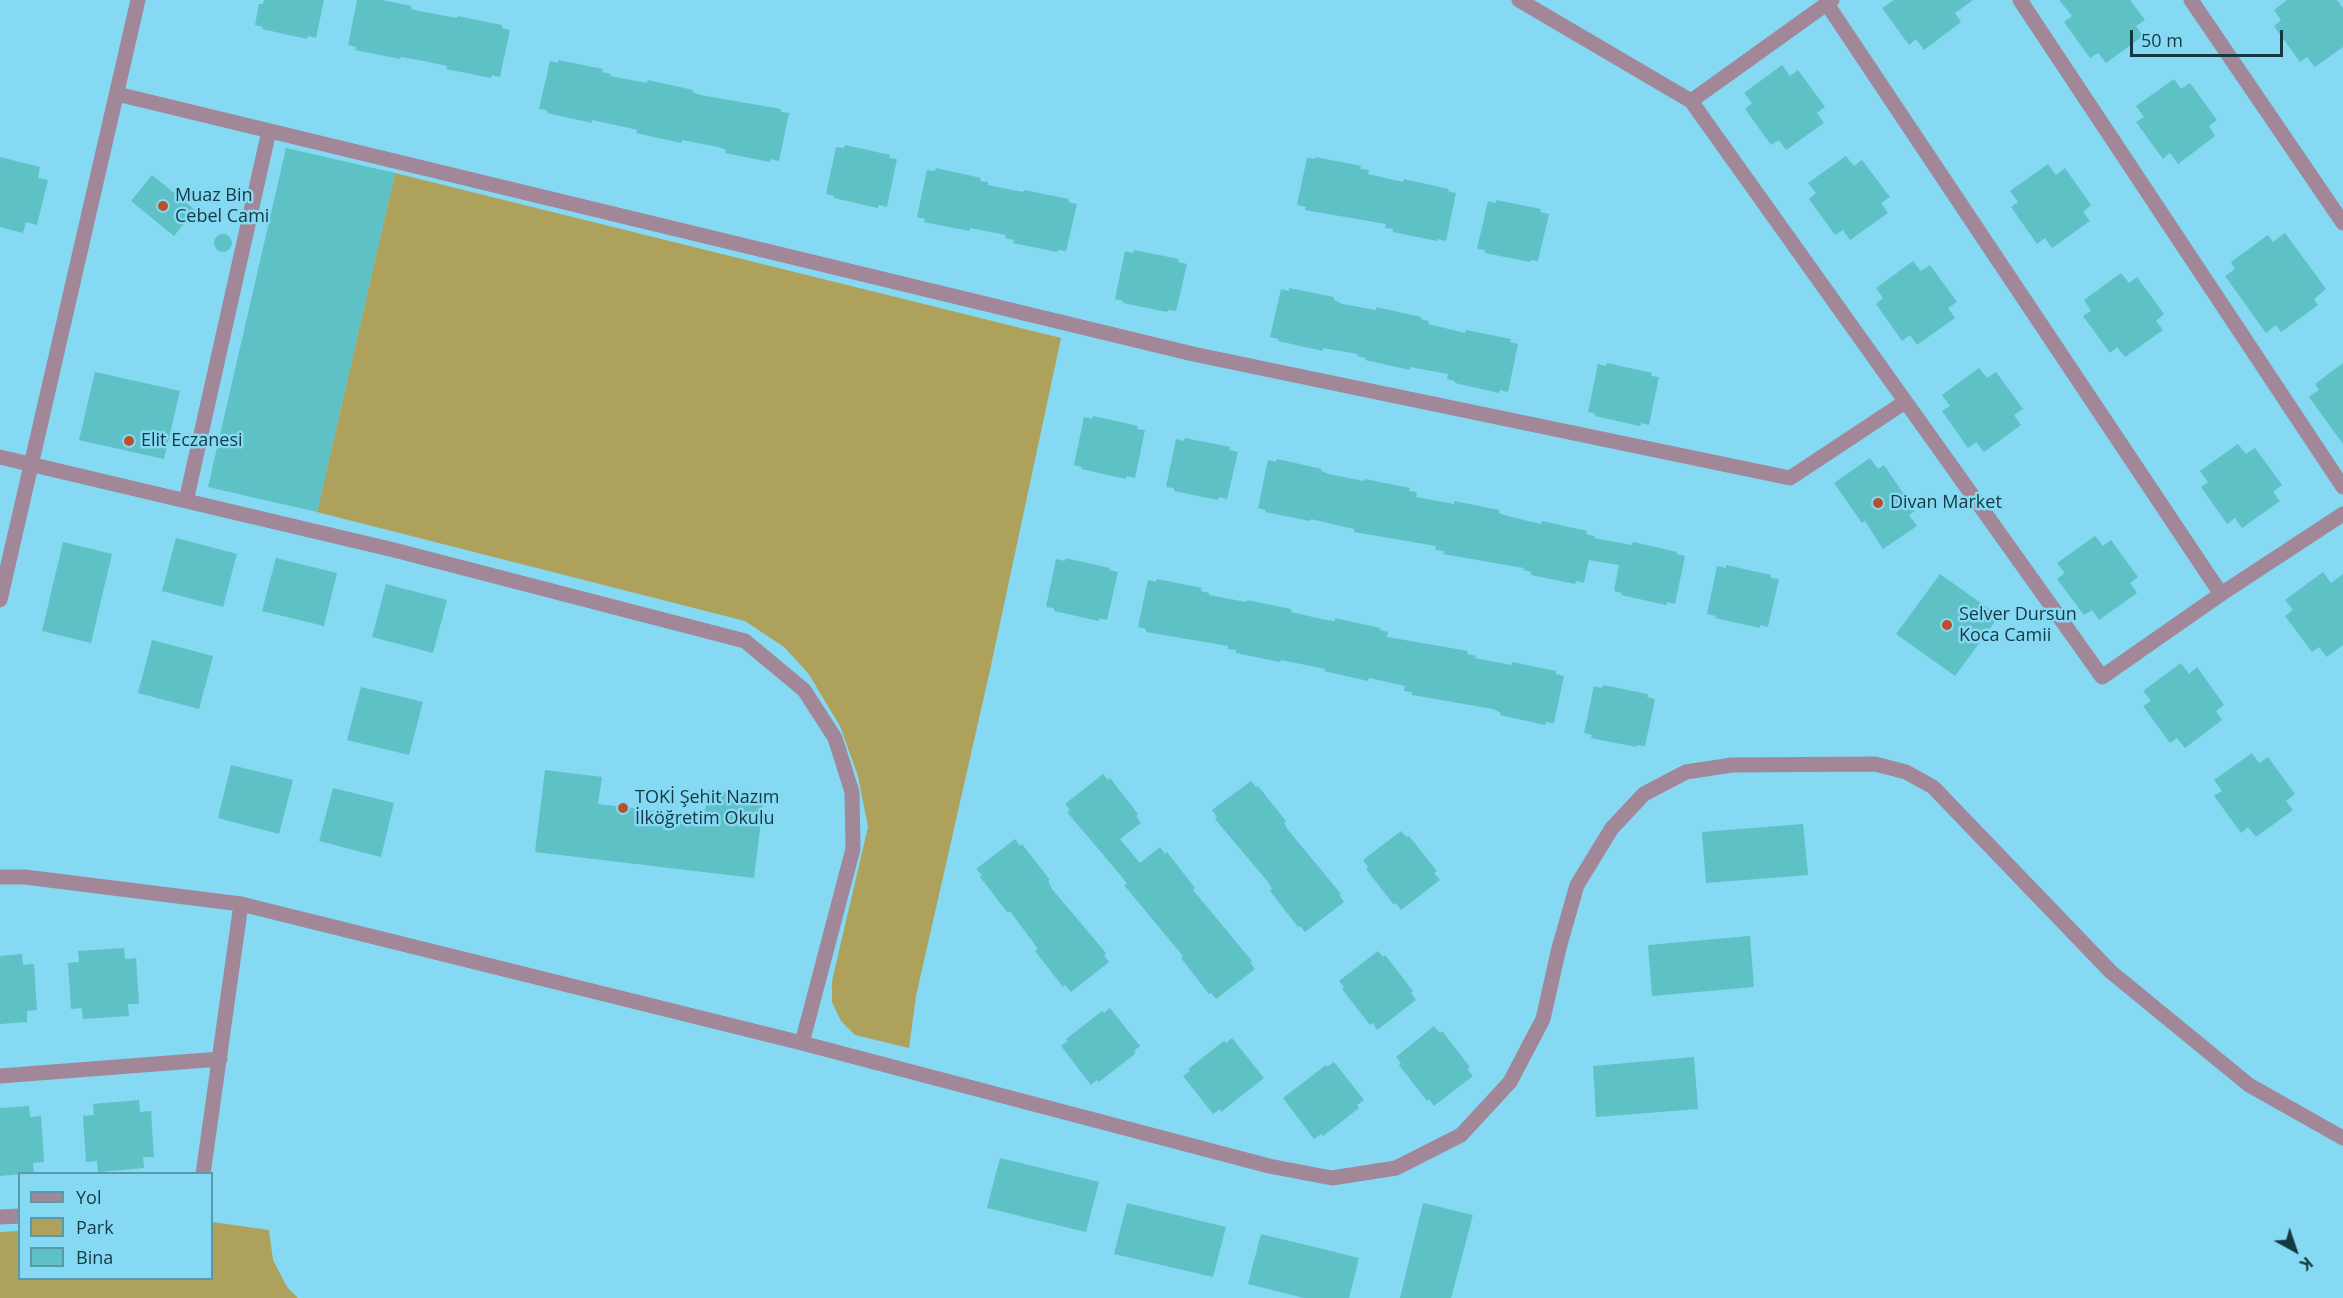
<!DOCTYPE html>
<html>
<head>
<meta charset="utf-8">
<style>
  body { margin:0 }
  #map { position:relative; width:2343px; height:1298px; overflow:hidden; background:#85d9f2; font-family:"Open Sans",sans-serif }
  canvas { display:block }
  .legend { position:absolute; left:18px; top:1172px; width:195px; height:108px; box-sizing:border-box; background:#85d9f2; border:2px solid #5899ac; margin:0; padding:8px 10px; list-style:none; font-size:18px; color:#153943 }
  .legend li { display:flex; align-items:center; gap:12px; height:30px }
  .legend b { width:30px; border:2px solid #5899ac }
  .north { position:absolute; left:2265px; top:1220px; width:60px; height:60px; -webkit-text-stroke:4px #85d9f2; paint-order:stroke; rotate:140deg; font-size:16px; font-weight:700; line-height:24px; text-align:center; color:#153943 }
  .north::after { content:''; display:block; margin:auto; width:21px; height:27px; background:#153943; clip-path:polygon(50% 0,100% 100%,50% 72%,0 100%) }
  .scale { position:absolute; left:2130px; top:30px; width:153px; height:27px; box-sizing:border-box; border:3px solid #153943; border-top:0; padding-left:8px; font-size:18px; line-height:21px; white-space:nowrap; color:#153943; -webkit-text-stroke:4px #85d9f2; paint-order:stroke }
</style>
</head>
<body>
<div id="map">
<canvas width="2343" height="1298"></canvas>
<ul class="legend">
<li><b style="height:8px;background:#a18798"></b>Yol</li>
<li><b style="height:16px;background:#ada15c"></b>Park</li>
<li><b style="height:16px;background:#5dc1c5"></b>Bina</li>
</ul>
<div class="north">K</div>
<div class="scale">50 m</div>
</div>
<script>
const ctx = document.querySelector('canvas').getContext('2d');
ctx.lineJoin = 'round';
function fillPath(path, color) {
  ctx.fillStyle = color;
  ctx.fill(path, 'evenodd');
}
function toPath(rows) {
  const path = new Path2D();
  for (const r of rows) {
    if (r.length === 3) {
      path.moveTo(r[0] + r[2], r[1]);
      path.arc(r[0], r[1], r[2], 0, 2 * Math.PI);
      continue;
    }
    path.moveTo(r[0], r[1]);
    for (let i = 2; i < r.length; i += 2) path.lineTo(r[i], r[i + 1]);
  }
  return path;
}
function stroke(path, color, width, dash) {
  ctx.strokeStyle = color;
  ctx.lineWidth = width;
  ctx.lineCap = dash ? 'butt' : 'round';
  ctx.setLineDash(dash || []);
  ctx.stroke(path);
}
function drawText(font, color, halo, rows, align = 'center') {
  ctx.font = font + ' "Open Sans",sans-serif';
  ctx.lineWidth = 5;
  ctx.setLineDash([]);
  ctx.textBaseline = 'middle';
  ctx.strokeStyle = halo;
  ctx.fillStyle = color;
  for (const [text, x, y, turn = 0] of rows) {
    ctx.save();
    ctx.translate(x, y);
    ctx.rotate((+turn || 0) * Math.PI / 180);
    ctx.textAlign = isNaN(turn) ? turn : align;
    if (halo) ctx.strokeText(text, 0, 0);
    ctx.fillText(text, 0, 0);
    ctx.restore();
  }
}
fillPath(toPath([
  [395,173,1061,338,990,670,916,996,909,1048,855,1035,841,1021,832,1002,832,981,868,827,858,776,840,726,808,673,784,647,745,621,317,512],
  [212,1222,269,1230,273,1260,287,1287,298,1298,0,1298,0,1232,19,1231,20,1278,212,1278]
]), '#ada15c');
fillPath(toPath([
  [264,0,324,0,316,38,308,36,307,39,262,29,263,27,255,25,259,4,263,4],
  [357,0,382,0,411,6,411,9,419,11,457,18,457,16,502,25,502,28,510,30,500,77,492,75,491,78,446,69,447,66,424,61,401,57,400,59,355,50,356,47,348,45],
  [1894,0,1973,0,1955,13,1961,22,1924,50,1916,39,1909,45,1882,8],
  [2059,0,2130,0,2145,20,2136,26,2143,36,2106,63,2098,53,2090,58,2064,22,2072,16],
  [2287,0,2337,0,2343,8,2343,47,2315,67,2307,57,2300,62,2274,26,2281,20,2274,10],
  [558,60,603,69,602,72,611,74,610,76,647,83,648,80,693,90,692,92,700,95,781,109,781,112,789,113,779,161,770,159,770,162,725,153,726,150,718,147,682,140,681,143,636,133,637,130,629,128,592,120,592,123,547,113,547,110,539,109,550,61,558,63],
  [1782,65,1790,76,1798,70,1825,107,1817,113,1824,123,1786,150,1779,140,1771,145,1745,109,1752,103,1744,93],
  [2174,79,2181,89,2190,83,2217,120,2209,126,2215,136,2178,164,2170,153,2163,159,2136,122,2144,117,2136,106],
  [845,145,890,155,889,158,897,159,887,207,879,205,878,208,834,198,834,196,826,194,836,147,844,148],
  [286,148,395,173,317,512,208,487],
  [1846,156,1854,166,1862,160,1890,197,1881,203,1888,213,1850,240,1843,230,1835,235,1809,199,1816,193,1808,183],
  [0,157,40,167,38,178,48,180,37,225,26,222,23,233,0,227],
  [1316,157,1361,166,1360,169,1369,170,1368,174,1403,182,1404,179,1449,189,1448,191,1456,193,1446,241,1438,239,1437,241,1393,232,1393,229,1385,228,1386,224,1305,210,1306,207,1297,205,1307,158,1315,159],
  [2048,164,2056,175,2065,168,2091,205,2083,212,2090,221,2052,248,2045,238,2037,244,2011,207,2018,202,2010,191],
  [936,168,981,178,980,181,988,182,988,185,1023,192,1024,190,1069,199,1068,202,1077,204,1066,251,1058,250,1057,252,1013,243,1014,240,1005,238,1006,235,970,228,969,231,924,222,925,219,917,217,927,170,935,171],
  [152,175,195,210,174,236,131,201],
  [1496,200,1541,209,1540,212,1549,214,1538,261,1530,260,1530,262,1485,253,1485,250,1477,249,1488,201,1496,203],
  [2285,233,2326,289,2314,299,2318,305,2281,332,2276,325,2266,333,2225,276,2235,269,2231,262,2268,235,2273,242],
  [223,243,9],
  [1134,250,1179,259,1178,262,1187,264,1176,311,1168,310,1167,312,1123,303,1123,301,1115,299,1125,251,1133,253],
  [1913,261,1921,271,1930,265,1957,302,1948,308,1955,318,1917,345,1910,335,1902,341,1876,304,1883,298,1876,288],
  [2121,273,2129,283,2137,277,2164,314,2156,321,2163,330,2125,357,2117,347,2110,353,2083,316,2091,311,2084,300],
  [1289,288,1334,297,1334,300,1342,304,1376,310,1376,307,1421,317,1421,319,1429,321,1428,324,1465,333,1466,330,1511,339,1510,342,1518,344,1508,392,1500,390,1499,393,1455,383,1455,381,1447,379,1448,374,1410,367,1410,370,1365,360,1366,358,1357,356,1358,354,1323,348,1323,351,1278,341,1279,339,1270,337,1281,289,1289,291],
  [1607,363,1652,373,1651,376,1659,377,1649,425,1641,423,1640,426,1595,416,1596,414,1588,412,1598,364,1606,366],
  [2343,363,2343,444,2309,397,2319,390,2315,384],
  [1979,368,1987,378,1996,372,2023,409,2014,415,2021,425,1984,452,1976,442,1968,448,1942,411,1950,406,1942,395],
  [95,372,180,391,164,459,79,440],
  [1093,416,1138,426,1137,429,1145,430,1135,478,1127,476,1126,479,1082,469,1082,467,1074,465,1084,417,1092,419],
  [1185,438,1230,447,1229,450,1238,452,1227,499,1219,497,1218,500,1174,491,1174,488,1166,487,1176,439,1184,441],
  [2238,444,2246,454,2255,448,2282,485,2273,492,2280,501,2242,528,2235,518,2227,524,2201,487,2208,482,2200,471],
  [1870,458,1878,469,1884,465,1915,511,1909,515,1917,526,1883,549,1865,521,1862,523,1834,483],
  [1277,459,1322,469,1321,471,1329,474,1364,481,1365,479,1410,488,1409,491,1417,492,1416,497,1454,504,1454,501,1499,510,1499,513,1507,516,1541,524,1542,521,1587,531,1586,534,1594,536,1594,538,1632,545,1633,542,1677,552,1677,554,1685,556,1675,604,1667,602,1666,605,1621,595,1622,593,1614,591,1619,565,1589,560,1584,583,1576,581,1575,584,1531,575,1531,572,1523,570,1524,568,1443,554,1444,551,1435,550,1436,546,1354,532,1354,529,1311,519,1310,521,1265,512,1266,510,1258,508,1265,474,1268,460,1276,462],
  [2095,536,2103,546,2111,540,2138,577,2130,583,2137,593,2099,620,2092,610,2084,615,2057,579,2065,573,2057,563],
  [176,538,237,554,223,607,162,591],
  [63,542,112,554,91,643,42,631],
  [276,558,337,573,324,626,262,611],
  [1065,558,1110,568,1109,570,1118,572,1107,620,1099,618,1099,621,1054,611,1054,608,1046,607,1056,559,1065,561],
  [1726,565,1771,575,1771,578,1779,579,1768,627,1760,625,1760,628,1715,618,1716,616,1707,614,1717,566,1726,568],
  [2323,572,2331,583,2343,574,2343,645,2327,657,2319,647,2312,652,2285,616,2293,610,2285,600],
  [1940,574,1999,616,1955,676,1896,634],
  [1157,579,1202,588,1201,591,1209,593,1209,595,1246,602,1247,600,1291,609,1291,612,1326,620,1335,621,1335,618,1380,628,1380,630,1388,632,1387,637,1468,651,1467,654,1476,656,1475,658,1511,665,1512,662,1556,671,1556,674,1564,676,1554,723,1546,722,1545,725,1500,715,1501,713,1493,709,1412,695,1412,692,1404,691,1405,686,1369,678,1368,681,1324,671,1325,669,1301,664,1281,660,1280,662,1236,653,1236,650,1228,649,1228,646,1146,632,1146,629,1138,627,1148,580,1156,582],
  [386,584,447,600,433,653,372,637],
  [152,640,213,656,199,709,138,693],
  [2181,663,2189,674,2197,667,2224,705,2216,711,2222,720,2185,748,2177,738,2170,743,2143,706,2151,701,2143,691],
  [1603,685,1648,694,1647,697,1655,699,1645,746,1637,745,1636,747,1591,738,1592,735,1584,733,1594,686,1602,688],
  [361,687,423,702,409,755,347,740],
  [2252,753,2259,763,2268,757,2295,794,2286,801,2293,810,2256,837,2248,827,2241,833,2214,796,2222,791,2214,780],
  [231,765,293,780,279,834,218,818],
  [545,770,602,777,598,804,704,817,708,790,764,797,754,878,535,852],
  [1103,774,1108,780,1110,778,1138,814,1136,816,1141,823,1120,839,1140,863,1160,847,1165,854,1167,852,1195,888,1193,890,1252,961,1250,962,1255,969,1216,999,1211,993,1209,994,1181,958,1183,956,1124,885,1127,884,1122,877,1067,812,1070,810,1065,804],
  [1251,781,1256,787,1258,786,1286,821,1284,823,1288,830,1341,894,1339,895,1344,902,1305,932,1300,926,1298,927,1270,891,1272,889,1268,882,1215,819,1217,817,1212,810],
  [333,788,394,803,381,857,319,841],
  [1803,824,1808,875,1706,883,1702,832],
  [1401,831,1407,837,1409,836,1437,871,1434,873,1440,880,1401,910,1396,903,1394,905,1366,869,1368,867,1363,860],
  [1015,839,1020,846,1022,844,1050,880,1048,881,1052,889,1106,953,1104,955,1109,962,1071,992,1065,985,1063,987,1035,951,1038,949,1010,911,1008,913,980,877,982,875,976,869],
  [1750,936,1754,987,1652,996,1648,945],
  [124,948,125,959,136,958,139,1004,128,1004,129,1016,83,1019,82,1008,71,1009,68,963,79,962,78,951],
  [1378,951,1383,957,1385,955,1413,991,1411,993,1416,1000,1377,1030,1373,1023,1370,1025,1342,989,1344,987,1339,981],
  [22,954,23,965,34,964,37,1010,27,1011,27,1022,0,1024,0,956],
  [1110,1008,1140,1046,1134,1051,1136,1053,1099,1082,1097,1080,1091,1085,1061,1046,1068,1041,1066,1039,1102,1011,1104,1013],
  [1434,1026,1440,1033,1442,1031,1470,1067,1467,1069,1473,1076,1434,1106,1429,1099,1427,1101,1399,1065,1401,1063,1396,1057],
  [1232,1038,1264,1078,1221,1112,1220,1109,1213,1114,1183,1076,1190,1071,1188,1069,1224,1041,1226,1043],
  [1694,1057,1698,1109,1596,1117,1593,1066],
  [1334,1062,1364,1100,1357,1105,1359,1108,1323,1136,1321,1134,1314,1139,1283,1098,1326,1065,1327,1067],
  [139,1100,140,1112,151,1111,154,1157,143,1157,144,1168,98,1172,97,1161,86,1162,83,1116,94,1115,93,1104],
  [29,1106,30,1117,41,1116,44,1162,33,1163,34,1173,0,1176,0,1108],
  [1000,1158,1099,1182,1086,1232,987,1208],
  [1127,1203,1226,1227,1213,1277,1114,1254],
  [1423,1203,1473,1215,1451,1298,1400,1298],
  [1261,1234,1359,1258,1349,1298,1304,1298,1248,1284]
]), '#5dc1c5');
stroke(toPath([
  [1519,0,1691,101,2102,677,2221,594,2343,514],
  [2020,0,2343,487],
  [2191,0,2343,223],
  [1827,4,2221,594],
  [117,94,1193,354,1790,478,1905,402],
  [1691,101,1832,0],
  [0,457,394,550,745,641,804,690,835,738,852,792,853,849,802,1043],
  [186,501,269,131],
  [0,600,138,0],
  [0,877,25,877,241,904,802,1043,1269,1166,1332,1178,1396,1168,1461,1135,1510,1082,1543,1019,1559,948,1577,885,1612,828,1644,794,1686,772,1732,765,1875,764,1906,772,1933,787,2111,972,2249,1085,2343,1138],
  [0,1076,220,1059],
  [203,1174,241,904],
  [0,1217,20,1216]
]), '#a18798', 15);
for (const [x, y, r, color] of [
  [163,206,6,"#b8512b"],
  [129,441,6,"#b8512b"],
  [1878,503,6,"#b8512b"],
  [1947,625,6,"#b8512b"],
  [623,808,6,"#b8512b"]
]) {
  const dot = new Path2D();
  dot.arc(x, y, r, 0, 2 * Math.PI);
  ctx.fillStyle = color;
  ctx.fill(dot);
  stroke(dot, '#85d9f2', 2);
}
drawText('18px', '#153943', '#85d9f2', [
  ["Muaz Bin",175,196],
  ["Cebel Cami",175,217],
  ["Elit Eczanesi",141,441],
  ["Divan Market",1890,503],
  ["Selver Dursun",1959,615],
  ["Koca Camii",1959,636],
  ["TOKİ Şehit Nazım",635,798],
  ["İlköğretim Okulu",635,819]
], 'left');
</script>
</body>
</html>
